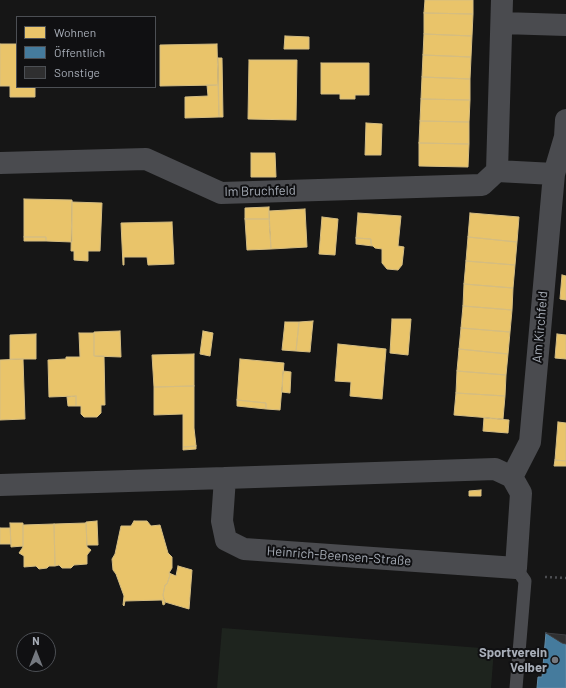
<!DOCTYPE html>
<html>
<head>
<meta charset="utf-8">
<style>
  body { margin:0 }
  #map { position:relative; width:566px; height:688px; overflow:hidden; background:#161616; font-family:Barlow,sans-serif }
  canvas { display:block }
  .legend { position:absolute; left:16px; top:16px; width:140px; height:72px; box-sizing:border-box; background:#101012; border:1px solid #4c4f54; margin:0; padding:5px 7px; list-style:none; font-size:12px; color:#a7adb7 }
  .legend li { display:flex; align-items:center; gap:8px; height:20px }
  .legend b { width:20px; border:1px solid #4c4f54 }
  .north { position:absolute; left:16px; top:632px; width:40px; height:40px; box-sizing:border-box; background:#101012; border:1px solid #4c4f54; border-radius:50%; rotate:0deg; font-size:11px; font-weight:700; line-height:16px; text-align:center; color:#a7adb7 }
  .north::after { content:''; display:block; margin:auto; width:14px; height:18px; background:#74787f; clip-path:polygon(50% 0,100% 100%,50% 72%,0 100%) }
</style>
</head>
<body>
<div id="map">
<canvas width="566" height="688"></canvas>
<ul class="legend">
<li><b style="height:11px;background:#e9c46a"></b>Wohnen</li>
<li><b style="height:11px;background:#457b9d"></b>Öffentlich</li>
<li><b style="height:11px;background:#2f2f30"></b>Sonstige</li>
</ul>
<div class="north">N</div>
</div>
<script>
const ctx = document.querySelector('canvas').getContext('2d');
ctx.lineJoin = 'round';
function fillPath(path, color) {
  ctx.fillStyle = color;
  ctx.fill(path, 'evenodd');
}
function toPath(rows) {
  const path = new Path2D();
  for (const r of rows) {
    path.moveTo(r[0], r[1]);
    for (let i = 2; i < r.length; i += 2) path.lineTo(r[i], r[i + 1]);
  }
  return path;
}
function stroke(path, color, width, dash) {
  ctx.strokeStyle = color;
  ctx.lineWidth = width;
  ctx.lineCap = dash ? 'butt' : 'round';
  ctx.setLineDash(dash || []);
  ctx.stroke(path);
}
function drawText(font, color, halo, rows, align = 'center') {
  ctx.font = font + ' Barlow,sans-serif';
  ctx.lineWidth = 4;
  ctx.setLineDash([]);
  ctx.textBaseline = 'middle';
  ctx.strokeStyle = halo;
  ctx.fillStyle = color;
  for (const [text, x, y, turn = 0] of rows) {
    ctx.save();
    ctx.translate(x, y);
    ctx.rotate((+turn || 0) * Math.PI / 180);
    ctx.textAlign = isNaN(turn) ? turn : align;
    if (halo) ctx.strokeText(text, 0, 0);
    ctx.fillText(text, 0, 0);
    ctx.restore();
  }
}
fillPath(toPath([
  [222,628,494,649,491,688,217,688]
]), '#1e241e');
const homes = toPath([
  [425,0,473,0,473,14,424,13,425,0],
  [424,13,473,14,472,36,424,34,424,13],
  [424,34,472,36,471,57,423,55,424,34],
  [285,36,309,37,309,49,284,49,285,36],
  [0,44,17,44,17,87,35,87,35,97,10,97,10,86,0,86,0,44],
  [217,44,218,85,160,86,160,45,217,44],
  [423,55,471,57,470,79,422,77,423,55],
  [218,58,222,58,223,117,219,117,218,58],
  [249,60,297,60,296,120,248,119,249,60],
  [321,63,369,63,369,95,355,95,355,99,340,99,340,94,321,94,321,63],
  [422,77,470,79,470,100,421,99,422,77],
  [207,85,218,85,219,117,185,118,185,97,208,96,207,85],
  [421,99,470,100,469,122,420,121,421,99],
  [420,121,469,122,469,144,419,143,420,121],
  [366,123,382,124,381,155,365,155,366,123],
  [419,143,469,144,468,167,419,166,419,143],
  [251,153,275,153,276,177,251,177,251,153],
  [24,199,72,200,72,242,46,241,46,237,24,237,24,199],
  [72,202,102,203,100,251,88,251,88,261,74,260,74,251,71,251,72,202],
  [269,207,269,219,245,219,245,208,269,207],
  [305,209,307,247,271,249,269,211,305,209],
  [358,213,401,216,398,246,404,247,402,265,398,270,387,269,382,263,382,249,375,248,371,244,371,239,356,238,358,213],
  [470,213,519,217,517,242,468,237,470,213],
  [322,217,338,219,335,255,319,254,322,217],
  [245,219,269,219,271,249,247,250,245,219],
  [172,222,174,264,148,265,147,257,124,257,124,265,123,265,121,223,172,222],
  [24,237,46,237,46,241,24,241,24,237],
  [468,237,517,242,515,265,466,261,468,237],
  [356,238,371,239,371,244,373,246,356,244,356,238],
  [466,261,515,265,513,288,464,284,466,261],
  [562,275,566,276,566,300,560,299,562,275],
  [464,284,513,288,512,310,463,306,464,284],
  [463,306,512,310,510,332,461,328,463,306],
  [392,319,411,319,408,355,390,353,392,319],
  [313,321,310,352,296,351,299,322,313,321],
  [285,322,299,322,296,351,282,350,285,322],
  [461,328,510,332,508,354,459,349,461,328],
  [120,331,121,357,94,356,94,332,120,331],
  [203,331,213,333,210,356,200,354,203,331],
  [79,333,94,333,94,356,104,356,105,405,101,405,101,413,97,417,84,417,81,414,81,406,76,406,76,396,49,397,48,360,66,359,66,357,80,357,79,333],
  [36,334,36,359,10,359,10,335,36,334],
  [557,334,566,335,566,359,555,358,557,334],
  [338,344,386,349,382,399,350,396,351,382,335,381,338,344],
  [459,349,508,354,506,375,457,371,459,349],
  [194,354,194,386,154,387,152,355,194,354],
  [23,359,25,419,0,420,0,360,23,359],
  [240,359,284,363,280,410,266,409,266,403,237,400,240,359],
  [283,371,291,372,290,393,282,392,283,371],
  [457,371,506,375,505,396,456,393,457,371],
  [194,386,194,428,196,446,183,447,183,414,154,415,154,387,194,386],
  [456,393,505,396,503,419,454,415,456,393],
  [76,396,76,406,68,406,67,397,76,396],
  [237,400,266,403,266,409,237,406,237,400],
  [484,418,509,420,508,433,483,431,484,418],
  [558,422,566,423,566,461,555,460,558,422],
  [196,446,196,449,183,450,183,447,196,446],
  [555,460,566,461,566,466,554,466,555,460],
  [481,490,481,496,469,496,469,491,481,490],
  [97,521,98,545,87,545,86,522,97,521],
  [134,521,147,521,151,526,160,525,168,553,172,557,172,568,169,573,170,575,167,584,165,585,163,595,165,604,163,605,162,600,125,601,124,606,123,605,124,596,116,574,113,570,112,559,115,554,121,526,131,526,134,521],
  [10,523,23,523,23,546,11,547,10,523],
  [86,523,87,547,91,550,87,555,87,564,74,565,71,568,62,568,59,565,55,566,54,524,86,523],
  [54,524,55,566,49,566,47,568,39,569,36,566,24,567,24,556,19,553,23,547,23,525,54,524],
  [0,528,10,528,11,544,0,544,0,528],
  [178,566,192,570,189,609,165,602,163,595,165,585,167,584,170,575,169,573,176,576,178,566]
]);
fillPath(homes, '#e9c46a');
stroke(homes, '#d5bd81', 1);
const public = toPath([
  [546,633,562,643,566,644,566,688,537,688,538,677,542,677,546,633]
]);
fillPath(public, '#457b9d');
stroke(public, '#628aa5', 1);
const building = toPath([
  [546,633,566,635,566,644,562,643,546,633]
]);
fillPath(building, '#2f2f30');
stroke(building, '#3e3f42', 1);
stroke(toPath([
  [545,577,566,578]
]), '#4c4d51', 2.5, [2, 3]);
stroke(toPath([
  [516,688,525,581,516,568]
]), '#4a4b4f', 13);
stroke(toPath([
  [502,0,497,171,554,174,530,442,512,477],
  [502,23,566,25],
  [0,163,146,159,221,193,482,185,497,171],
  [554,174,565,137,566,120],
  [225,478,495,469,512,477],
  [0,485,225,478,222,521,226,540,244,549,516,568,521,493,512,477]
]), '#4a4b4f', 22);
for (const [x, y, r, color] of [
  [555,660,4,"#74787f"]
]) {
  const dot = new Path2D();
  dot.arc(x, y, r, 0, 2 * Math.PI);
  ctx.fillStyle = color;
  ctx.fill(dot);
  stroke(dot, '#101012', 1.5);
}
drawText('13px', '#a7adb7', '#101012', [
  ["Im Bruchfeld",260,191,-1],
  ["Am Kirchfeld",540,327,-85],
  ["Heinrich-Beensen-Straße",339,556,4]
]);
drawText('bold 13px', '#a7adb7', '#101012', [
  ["Sportverein",547,653],
  ["Velber",547,668]
], 'right');
</script>
</body>
</html>
